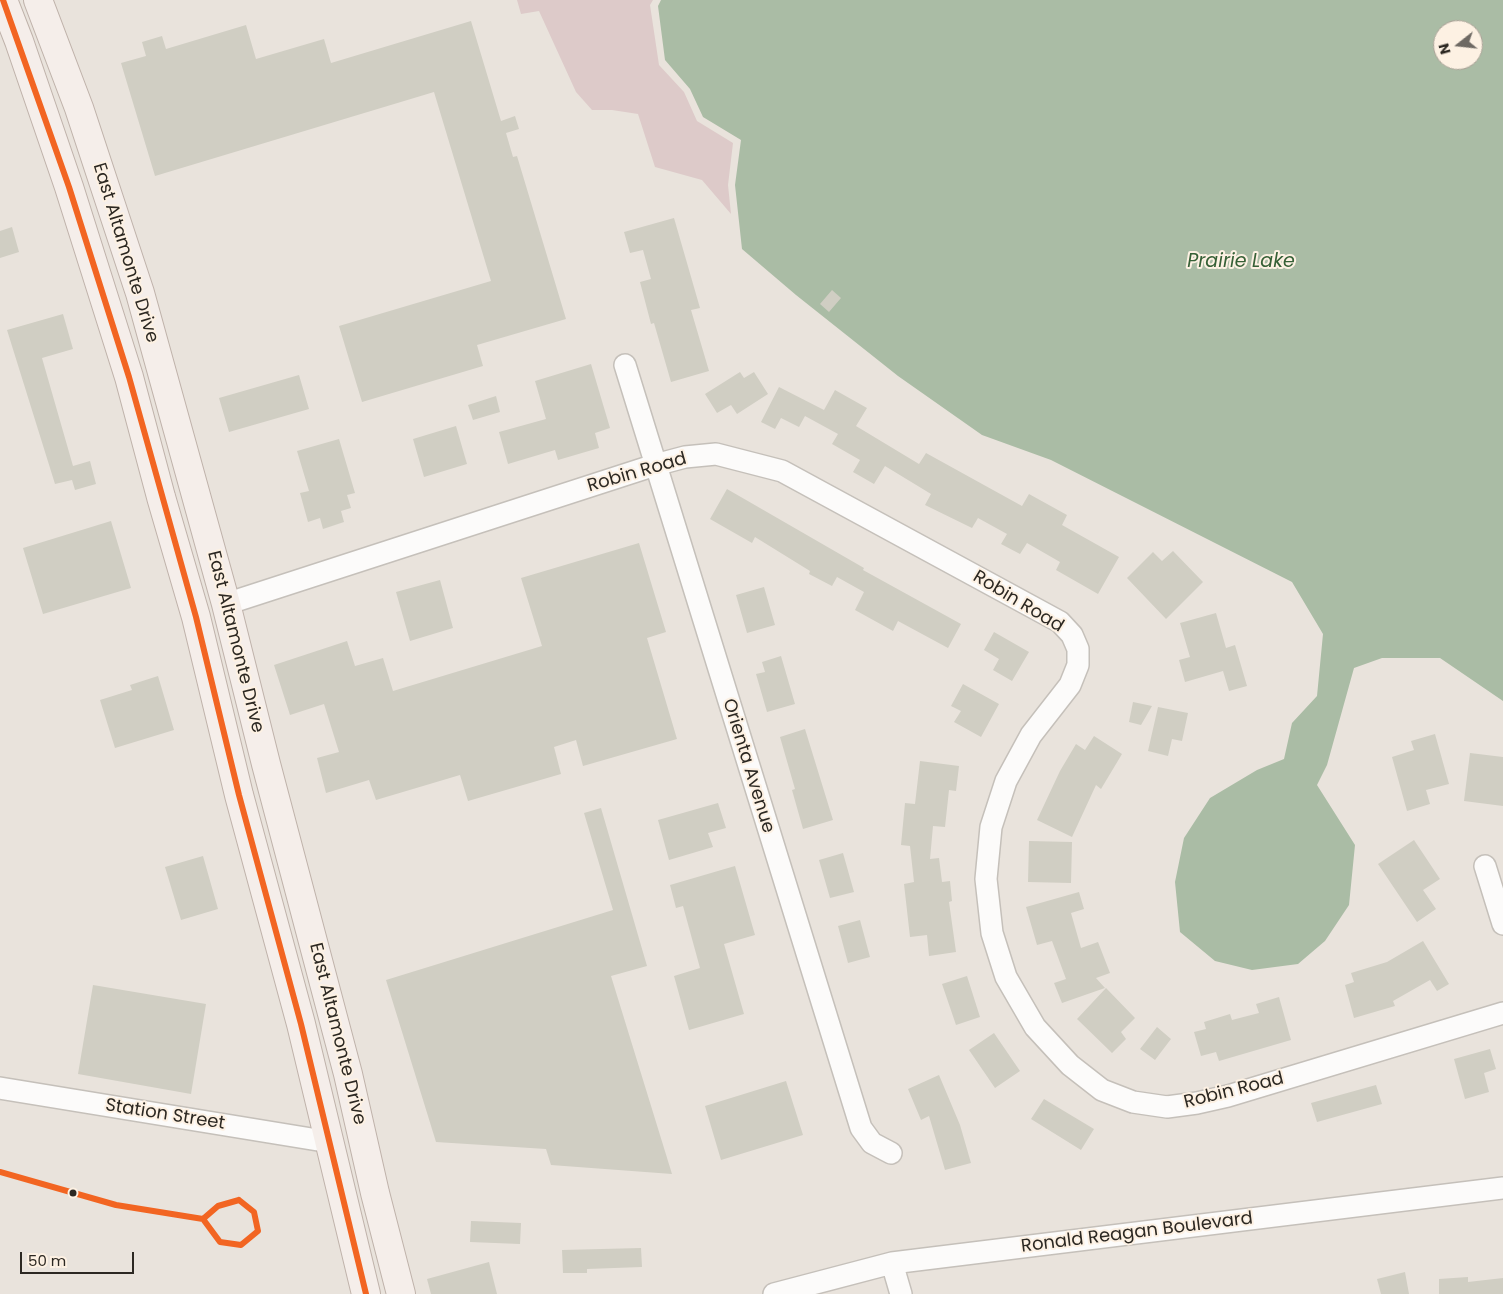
<!DOCTYPE html>
<html>
<head>
<meta charset="utf-8">
<style>
  body { margin:0 }
  #map { position:relative; width:1503px; height:1294px; overflow:hidden; background:#e9e3dc; font-family:Poppins,sans-serif }
  canvas { display:block }
  .north { position:absolute; left:1433px; top:20px; width:50px; height:50px; box-sizing:border-box; background:#fdf1e3; border:1px solid #a9a196; border-radius:50%; rotate:254deg; font-size:14px; font-weight:700; line-height:20px; text-align:center; color:#2c2822 }
  .north::after { content:''; display:block; margin:auto; width:18px; height:22px; background:#6e6963; clip-path:polygon(50% 0,100% 100%,50% 72%,0 100%) }
  .scale { position:absolute; left:20px; top:1252px; width:114px; height:22px; box-sizing:border-box; border:2px solid #2c2822; border-top:0; padding-left:6px; font-size:15px; line-height:18px; white-space:nowrap; color:#2c2822; -webkit-text-stroke:4px #fdf1e3; paint-order:stroke }
</style>
</head>
<body>
<div id="map">
<canvas width="1503" height="1294"></canvas>
<div class="north">N</div>
<div class="scale">50 m</div>
</div>
<script>
const ctx = document.querySelector('canvas').getContext('2d');
ctx.lineJoin = 'round';
function fillPath(path, color) {
  ctx.fillStyle = color;
  ctx.fill(path, 'evenodd');
}
function toPath(rows) {
  const path = new Path2D();
  for (const r of rows) {
    path.moveTo(r[0], r[1]);
    for (let i = 2; i < r.length; i += 2) path.lineTo(r[i], r[i + 1]);
  }
  return path;
}
function stroke(path, color, width, dash) {
  ctx.strokeStyle = color;
  ctx.lineWidth = width;
  ctx.lineCap = dash ? 'butt' : 'round';
  ctx.setLineDash(dash || []);
  ctx.stroke(path);
}
function drawText(font, color, halo, rows, align = 'center') {
  ctx.font = font + ' Poppins,sans-serif';
  ctx.lineWidth = 4;
  ctx.setLineDash([]);
  ctx.textBaseline = 'middle';
  ctx.strokeStyle = halo;
  ctx.fillStyle = color;
  for (const [text, x, y, turn = 0] of rows) {
    ctx.save();
    ctx.translate(x, y);
    ctx.rotate((+turn || 0) * Math.PI / 180);
    ctx.textAlign = isNaN(turn) ? turn : align;
    if (halo) ctx.strokeText(text, 0, 0);
    ctx.fillText(text, 0, 0);
    ctx.restore();
  }
}
fillPath(toPath([
  [517,0,653,0,650,5,659,65,684,92,697,121,733,143,728,185,731,214,702,180,655,167,638,114,612,110,592,110,576,92,539,11,521,14]
]), '#ddcac9');
fillPath(toPath([
  [661,0,1503,0,1503,701,1440,658,1382,658,1354,668,1327,765,1317,785,1355,845,1349,905,1325,941,1298,964,1252,970,1215,961,1180,932,1175,882,1184,838,1210,798,1257,770,1284,759,1292,723,1317,696,1323,634,1292,582,1051,460,982,435,898,376,796,295,742,249,735,185,741,140,703,117,690,89,665,60,658,6],
  [1443,30,1473,30,1473,60,1443,60]
]), '#aabca5');
fillPath(toPath([
  [471,21,501,121,515,116,519,129,506,133,513,157,517,156,566,319,477,345,483,366,362,402,339,326,491,281,434,92,155,176,121,63,146,56,142,42,162,36,166,49,246,25,256,59,324,39,331,63],
  [674,218,700,308,691,310,709,371,671,382,654,323,651,324,640,282,651,279,643,250,630,253,624,232],
  [12,227,19,252,0,258,0,231],
  [832,290,841,298,829,312,820,304],
  [63,314,73,349,42,358,73,466,90,461,96,484,75,490,72,480,55,484,7,330],
  [591,364,610,428,595,433,599,448,558,460,555,450,508,464,499,432,546,419,535,381],
  [740,372,744,378,754,372,768,394,737,414,731,405,717,413,705,394],
  [299,375,309,409,229,432,219,398],
  [779,387,824,410,835,390,867,408,856,426,919,464,926,453,1022,506,1029,494,1067,515,1062,525,1119,557,1098,594,1056,570,1060,562,1027,543,1020,554,1001,544,1007,534,978,518,972,528,925,505,931,494,885,466,874,484,853,472,860,460,832,444,838,434,805,416,799,427,781,418,775,429,761,422],
  [496,396,500,412,473,420,468,405],
  [456,426,467,464,424,477,413,439],
  [339,439,355,493,347,495,351,508,341,511,344,522,323,529,320,518,308,522,300,493,309,491,297,451],
  [727,489,864,568,863,570,961,624,948,648,898,621,893,631,855,610,864,592,837,577,832,586,809,574,810,571,755,537,752,543,710,519],
  [111,521,131,588,43,614,23,548],
  [639,543,666,632,647,638,677,739,583,766,576,740,554,747,561,774,468,801,460,775,376,800,369,780,326,793,317,758,339,752,324,704,290,715,274,665,347,641,355,666,383,658,393,691,542,646,521,578],
  [1173,551,1203,582,1166,619,1127,578,1153,552,1162,561],
  [440,580,453,628,410,641,396,592],
  [764,587,775,625,747,633,736,595],
  [1216,613,1226,648,1235,645,1247,686,1229,691,1223,671,1185,682,1179,660,1190,657,1180,623],
  [994,632,1029,652,1012,681,993,670,999,659,984,650],
  [781,656,795,704,767,712,756,674,765,672,762,662],
  [158,676,174,730,115,748,100,700,132,690,130,685],
  [963,684,999,704,981,737,954,722,961,711,951,706],
  [1133,702,1152,706,1141,725,1129,722],
  [1158,707,1188,713,1182,741,1172,739,1168,756,1148,751],
  [805,729,833,820,803,829,792,790,795,789,780,737],
  [1435,734,1449,784,1426,790,1430,804,1407,811,1392,757,1414,750,1411,741],
  [1094,736,1122,754,1101,789,1096,785,1072,837,1037,820,1060,771,1076,744,1085,750],
  [1470,753,1503,757,1503,806,1464,801],
  [920,761,959,766,956,791,949,790,945,827,933,826,930,859,939,858,942,882,950,881,952,901,949,902,956,952,929,956,927,935,910,937,904,884,914,882,910,846,901,845,905,803,915,804],
  [718,803,726,828,708,833,713,847,669,860,658,820],
  [601,808,647,966,611,976,672,1174,551,1165,546,1149,436,1142,386,980,613,910,584,813],
  [1414,840,1440,879,1423,890,1436,909,1417,922,1378,864],
  [1029,841,1072,842,1071,883,1028,882],
  [843,853,854,892,830,898,819,860],
  [203,856,218,909,181,920,165,867],
  [735,866,755,935,724,944,744,1014,689,1030,674,976,700,968,683,906,676,908,670,885],
  [1079,892,1084,909,1071,913,1081,948,1098,942,1110,973,1096,978,1105,988,1062,1003,1054,983,1066,979,1052,941,1037,945,1026,907],
  [860,920,870,957,848,963,838,926],
  [1423,941,1449,984,1437,991,1430,980,1393,1001,1395,1006,1354,1018,1345,985,1354,982,1351,973,1387,962],
  [967,976,980,1017,956,1025,942,984],
  [93,985,206,1004,191,1094,78,1074],
  [1106,988,1135,1018,1121,1032,1126,1039,1112,1053,1077,1019],
  [1279,997,1291,1040,1219,1061,1216,1052,1201,1056,1194,1032,1206,1029,1204,1022,1230,1014,1232,1020,1259,1013,1256,1004],
  [1157,1027,1171,1039,1155,1060,1140,1049],
  [994,1033,1020,1071,995,1088,969,1050],
  [1490,1049,1496,1069,1484,1073,1489,1092,1465,1099,1454,1059],
  [939,1075,960,1125,971,1163,945,1170,929,1116,921,1120,908,1089],
  [786,1081,803,1135,721,1160,705,1106],
  [1376,1085,1382,1104,1317,1122,1311,1103],
  [1044,1099,1094,1129,1081,1150,1031,1119],
  [471,1221,521,1223,520,1244,470,1242],
  [641,1248,642,1267,587,1269,587,1273,563,1273,562,1250],
  [489,1262,497,1294,431,1294,427,1279],
  [1405,1272,1409,1294,1381,1294,1377,1279],
  [1468,1277,1468,1282,1503,1278,1503,1294,1439,1294,1439,1279]
]), '#d0cec3');
const minor = toPath([
  [625,365,861,1128,872,1143,891,1153],
  [226,604,655,465,685,457,716,454,782,471,1060,622,1072,635,1078,649,1078,665,1070,685,1031,735,1006,781,991,827,986,879,992,933,1006,977,1035,1027,1070,1065,1102,1090,1133,1102,1167,1107,1197,1103,1228,1096,1503,1013],
  [1485,866,1503,924],
  [0,1088,330,1142],
  [892,1263,901,1294],
  [774,1294,892,1263,1503,1188]
]);
const major = toPath([
  [3,0,19,41,69,187,129,377,161,497,196,617,239,795,301,1024,366,1294],
  [38,0,79,108,140,293,226,604,266,764,348,1074,375,1193,401,1294]
]);
stroke(minor, '#c5c0ba', 24);
stroke(major, '#bfb2aa', 30);
stroke(minor, '#fcfbfa', 21);
stroke(major, '#f5eeea', 28);
stroke(toPath([
  [3,0,69,187,129,377,196,617,239,795,301,1024,366,1294],
  [0,1172,116,1205,203,1219],
  [239,1200,254,1212,258,1231,241,1245,220,1242,203,1219,218,1206,239,1200]
]), '#f26522', 6);
for (const [x, y, r, color] of [
  [73,1193,4.5,"#2c2822"]
]) {
  const dot = new Path2D();
  dot.arc(x, y, r, 0, 2 * Math.PI);
  ctx.fillStyle = color;
  ctx.fill(dot);
  stroke(dot, '#fdf1e3', 2);
}
drawText('18px', '#2c2822', '#fdf1e3', [
  ["East Altamonte Drive",125,253,73],
  ["Robin Road",637,473,-16],
  ["Robin Road",1018,602,31],
  ["East Altamonte Drive",235,642,76],
  ["Orienta Avenue",748,766,73],
  ["East Altamonte Drive",337,1034,76],
  ["Robin Road",1234,1091,-14],
  ["Station Street",165,1115,9],
  ["Ronald Reagan Boulevard",1137,1233,-7]
]);
drawText('italic 19px', '#366036', '#fdf1e3', [
  ["Prairie Lake",1241,262]
]);
</script>
</body>
</html>
